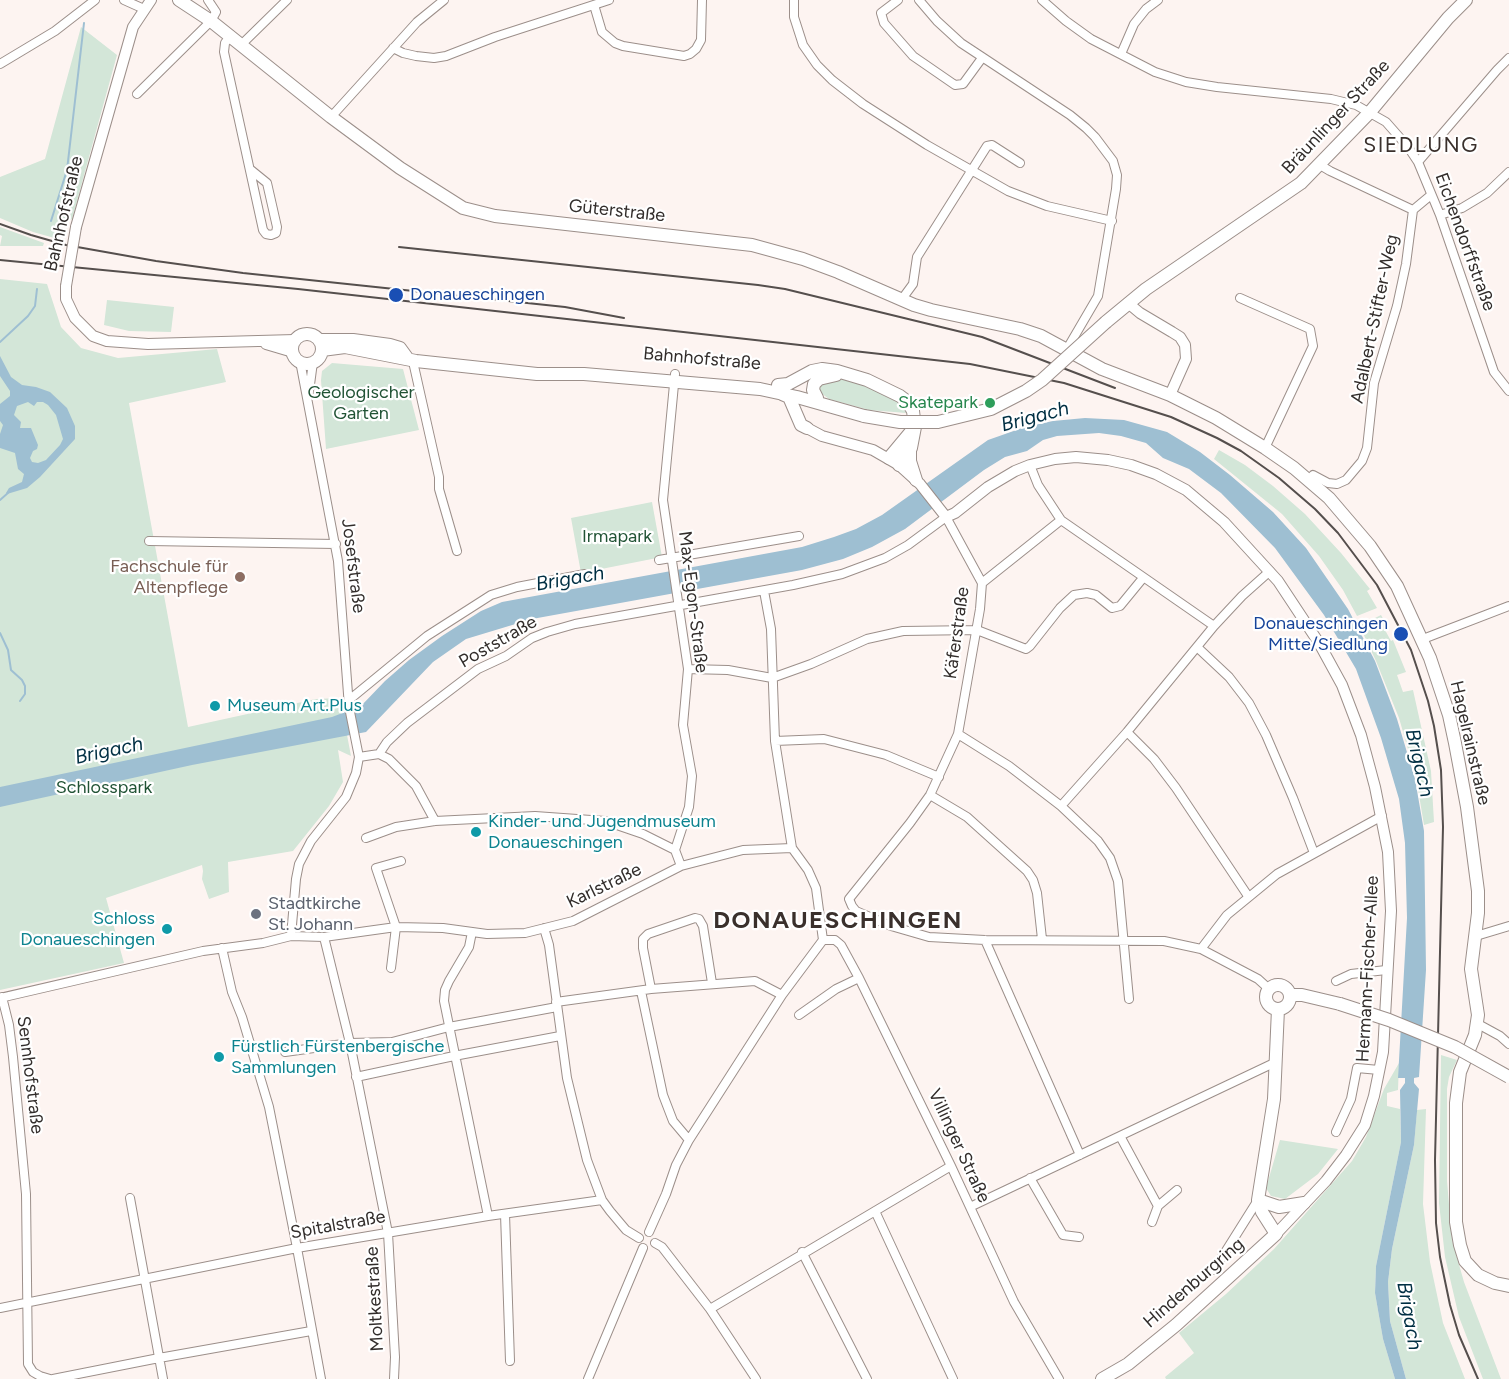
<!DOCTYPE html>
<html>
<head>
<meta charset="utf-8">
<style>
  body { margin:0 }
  canvas { display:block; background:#fdf4f1 }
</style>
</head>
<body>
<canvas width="1509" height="1379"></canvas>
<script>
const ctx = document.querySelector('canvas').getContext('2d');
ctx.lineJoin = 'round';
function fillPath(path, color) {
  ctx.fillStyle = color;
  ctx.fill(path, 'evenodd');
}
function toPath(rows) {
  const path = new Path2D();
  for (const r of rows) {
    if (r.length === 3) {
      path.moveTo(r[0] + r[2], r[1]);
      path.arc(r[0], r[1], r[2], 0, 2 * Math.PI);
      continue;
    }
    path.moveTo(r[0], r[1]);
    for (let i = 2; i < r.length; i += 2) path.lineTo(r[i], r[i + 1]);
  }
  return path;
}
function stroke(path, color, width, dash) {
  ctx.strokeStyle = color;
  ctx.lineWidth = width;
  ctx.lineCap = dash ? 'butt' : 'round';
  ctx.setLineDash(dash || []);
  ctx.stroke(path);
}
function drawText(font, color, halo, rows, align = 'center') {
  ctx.font = font + ' Figtree,sans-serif';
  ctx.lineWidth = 4.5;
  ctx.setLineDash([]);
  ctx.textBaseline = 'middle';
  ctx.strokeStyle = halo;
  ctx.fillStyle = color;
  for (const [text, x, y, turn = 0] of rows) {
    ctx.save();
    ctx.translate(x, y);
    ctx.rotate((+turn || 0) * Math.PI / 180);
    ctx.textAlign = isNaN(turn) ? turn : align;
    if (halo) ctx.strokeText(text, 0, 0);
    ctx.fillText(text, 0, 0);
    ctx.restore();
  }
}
fillPath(toPath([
  [81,27,117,55,72,219,61,226,58,239,33,232,0,218,0,177,45,159],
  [0,227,44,243,43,246,0,246,2,236,0,235],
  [0,279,47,284,61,327,81,348,118,358,217,349,226,382,129,403,188,727,316,699,340,698,351,756,338,750,343,782,329,806,293,851,228,862,229,892,209,899,202,879,203,871,202,865,106,898,124,963,0,990],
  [107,300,174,307,171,332,129,331,104,325],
  [332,363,403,369,419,430,326,449,321,380,322,371],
  [843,378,865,383,887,394,903,406,906,413,869,410,829,399,821,393,818,388,819,382],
  [1219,450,1245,465,1273,486,1305,514,1341,553,1370,589,1367,591,1377,608,1357,616,1343,590,1319,556,1282,514,1214,459],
  [652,502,662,557,581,573,571,518],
  [1381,615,1388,628,1385,630,1391,641,1393,640,1406,672,1397,675,1403,692,1413,690,1431,771,1434,822,1424,825,1416,777,1399,718,1376,661,1361,629,1361,625],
  [1441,1055,1457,1060,1449,1077,1447,1089,1447,1181,1452,1240,1464,1282,1501,1379,1483,1379,1459,1317,1445,1257,1439,1203],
  [1399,1063,1398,1090,1387,1093,1387,1106,1400,1109,1401,1142,1376,1266,1375,1293,1383,1339,1395,1379,1166,1379,1165,1377,1194,1353,1179,1333,1226,1294,1274,1249,1352,1161,1366,1137,1384,1089],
  [1426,1109,1423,1204,1430,1262,1443,1323,1465,1379,1406,1379,1390,1321,1388,1282,1392,1249,1414,1145,1417,1110],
  [1280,1140,1338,1149,1318,1174,1285,1199,1271,1196,1266,1188]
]), '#d3e6d8');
fillPath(toPath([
  [0,356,11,377,22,385,36,387,50,392,67,408,75,426,75,439,40,477,27,488,7,494,6,493,9,488,22,482,24,474,18,469,15,453,0,448,0,434,3,425,0,421,0,404,10,396,10,391,0,376],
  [28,402,34,406,37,402,43,402,48,405,56,415,63,439,60,445,46,460,38,463,32,462,30,458,33,451,37,449,38,445,31,428,20,428,21,422,14,415,17,406],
  [1085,418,1124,420,1167,432,1200,452,1230,475,1273,512,1306,548,1348,609,1375,661,1397,719,1415,779,1424,831,1426,970,1419,1077,1414,1078,1414,1083,1419,1089,1414,1145,1392,1249,1388,1282,1390,1321,1406,1379,1395,1379,1383,1339,1375,1293,1376,1266,1401,1142,1400,1090,1405,1083,1405,1078,1398,1078,1407,918,1405,843,1399,799,1381,738,1356,669,1324,615,1275,548,1221,493,1189,469,1163,458,1146,443,1121,436,1099,433,1057,436,1043,440,1027,451,1005,457,984,470,905,529,872,547,843,559,802,570,532,619,466,639,433,662,366,732,192,765,0,807,0,787,332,717,361,706,385,681,409,660,442,636,481,611,502,602,802,547,834,537,856,529,882,515,988,440,1025,427,1053,421]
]), '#9ebfd2');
stroke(toPath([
  [51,221,67,170,84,23],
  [0,342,28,316,35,306,37,289],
  [0,500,9,492],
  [0,633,8,650,11,670,22,680,25,686,25,694,20,701]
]), '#9ebfd2', 2);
const minor = toPath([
  [124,0,144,9],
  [794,0,794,17,803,45,817,65,832,80,863,104,927,145,1008,191,1047,206,1112,221],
  [898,0,881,13,884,23,913,56,955,85,963,84,982,58],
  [919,0,937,21,961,43,1070,115,1086,128,1095,137,1113,161,1117,175,1116,189,1098,296,1067,349],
  [1042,0,1066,21,1091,39,1155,72,1186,82,1217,87,1331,99,1356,105,1386,122,1408,147,1418,162,1440,215,1494,372,1509,391],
  [594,5,602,32,615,43,623,46,684,56,690,54,696,49,701,40,702,0],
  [231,35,225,43,224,52,263,230,266,234,271,235,276,233,277,227,267,183,251,170],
  [242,44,287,0],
  [393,48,403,53,416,56,434,58,446,56,495,37,609,0],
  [1121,54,1134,24,1146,9,1158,0],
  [0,64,55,31,95,0],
  [137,94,211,21,216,12,208,0],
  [331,117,417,22,444,0],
  [1418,162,1497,70,1509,58],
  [1320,165,1330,171,1413,210],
  [1440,215,1462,208,1487,193,1509,172],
  [1240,298,1310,329,1313,346,1265,448],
  [902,299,913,284,917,257,987,146,992,145,1020,163],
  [416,361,414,366,439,477,439,489,457,551],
  [675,374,663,500,688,669,683,725,692,776,689,807,675,850,681,866],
  [309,392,313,362],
  [1030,465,1038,485,1061,520,1214,626],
  [1309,480,1313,475,1328,483,1337,484,1346,480,1362,461,1367,448,1374,383,1397,306,1406,264,1413,210,1431,195],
  [149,541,336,544],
  [659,560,799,536],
  [982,583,1061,520],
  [764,591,771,629,775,741,792,848],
  [1423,639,1509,606],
  [1197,647,1229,677,1249,703,1266,735,1293,798,1314,853],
  [688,669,728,670,772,678,811,664,867,639,903,631,977,630,1026,649,1030,646,1060,608,1074,595,1087,593,1096,595,1112,608,1120,606,1143,578],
  [349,700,427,636,491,595,517,587,585,574],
  [1127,732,1154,759,1176,788,1248,896],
  [958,734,1009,766,1061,806,1098,841,1110,858,1118,881,1129,999],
  [775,741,824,739,886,755,939,777],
  [379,754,389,759,416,786,435,821],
  [359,757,379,754,387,742,407,723,478,669,506,656,532,638,547,632,575,624,793,585,842,574,885,558,908,545,946,517,982,583,980,609,958,734,930,795,910,823,849,899,852,906,856,911,891,926,929,937,985,940,1164,941,1201,949,1258,979,1269,989],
  [930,795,967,817,1027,871,1033,880,1037,893,1042,939],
  [1061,806,1127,732,1214,626,1242,596,1270,571],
  [366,838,396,827,435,821,535,816,605,821,643,834,675,850],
  [544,928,549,945,567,1078,587,1160,602,1200,610,1211,626,1230,639,1238],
  [472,932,469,947,449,981,445,990,444,1001,488,1216],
  [291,936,296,879,299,864,311,841,346,797,356,773,359,757,349,707,338,561,300,361],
  [1476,936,1509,926],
  [324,937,350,1043,388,1233,395,1357,394,1379],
  [823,940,835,940,841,945,859,978,951,1166,1014,1302,1059,1379],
  [985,940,1080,1155],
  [222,948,232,992,242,1017,269,1107,297,1248,321,1379],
  [1201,949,1227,915,1277,874,1382,816],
  [391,968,396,927,376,868,401,861],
  [1336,981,1351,974,1386,970],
  [651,989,643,948,643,939,648,934,695,918,699,919,703,926,712,983],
  [641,991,663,1095,673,1121,689,1140],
  [2,997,9,1025,13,1057,26,1194,28,1364,33,1372,40,1376,50,1379],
  [0,998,203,951,263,943,291,936,324,937,396,927,443,928,487,934,525,933,573,921,681,866,743,850,792,848,808,870,816,888,823,940],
  [556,1002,651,989,755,981,782,995],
  [799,1015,836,989,859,978],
  [1478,1024,1500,1036,1509,1044],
  [285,1052,350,1043,392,1042,449,1027,557,1007],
  [356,1077,454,1056,560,1036],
  [1336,1132,1351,1099,1357,1068,1379,1070],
  [1120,1136,1158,1206],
  [1030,1178,1063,1235,1079,1237],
  [130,1198,163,1379],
  [970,1207,1276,1062],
  [875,1211,953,1379],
  [505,1214,510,1361],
  [1152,1222,1158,1206,1177,1190],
  [649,1232,666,1194,676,1165,689,1140,782,995,823,940],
  [655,1243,662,1247,710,1309,756,1379],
  [802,1252,867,1379],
  [1214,1270,1258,1200],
  [0,1308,297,1248,488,1216,602,1200],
  [710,1309,951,1166],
  [53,1379,159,1358,311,1331],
  [588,1379,643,1248]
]);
const tertiary = toPath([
  [76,227,133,27,151,0],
  [66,286,66,299,75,318,93,336,107,341,148,344,295,340],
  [1128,303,1140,313,1172,332,1180,337,1185,345,1186,359,1170,395],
  [266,344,293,352],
  [807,428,822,436,873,450,899,465,920,484,946,517,955,513,988,487,1015,471,1030,465,1055,459,1076,457,1108,460,1131,465,1156,474,1186,490,1224,522,1278,581,1319,643,1342,685,1361,735,1375,787,1388,852,1391,911,1383,1052,1374,1096,1365,1125,1346,1155,1326,1181,1276,1234]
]);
const secondary = toPath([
  [179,0,211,21,331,117,400,168,463,208,495,216,752,245,803,259,838,272,914,305,931,310,1020,329,1041,336,1102,369,1170,395,1216,418,1265,448,1294,468,1329,498,1370,546,1397,586,1430,658,1449,715,1455,743,1467,807,1478,891,1478,913,1471,969,1478,1015,1475,1035,1460,1072,1456,1103,1456,1222,1460,1245,1465,1261,1478,1275,1495,1283,1509,1286],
  [1106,322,1146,289,1301,183,1370,112,1448,18,1466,0],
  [307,349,15],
  [319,340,353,340,390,345,400,348,408,359],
  [322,350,345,347,416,361,537,374,584,374,760,389,797,397,864,416],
  [778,385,788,384,812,371,822,369,837,371,867,380,900,396,908,402,913,411,915,427,911,448,899,465],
  [782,394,789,397,801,425,807,428],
  [817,398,813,390,814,384,819,379,836,375],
  [910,449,910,461,916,480],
  [889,458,914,428],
  [1278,997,12],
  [1290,995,1302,995,1340,1004],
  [1258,1200,1279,1207,1304,1203],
  [1102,1379,1128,1364,1176,1325,1276,1234,1262,1212,1258,1200,1274,1099,1278,1009]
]);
stroke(minor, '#9c8f8a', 10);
stroke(tertiary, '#9c8f8a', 12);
stroke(secondary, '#9c8f8a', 14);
stroke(minor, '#fff', 8);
stroke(tertiary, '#fff', 10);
stroke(secondary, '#fff', 12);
stroke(toPath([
  [0,224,31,235,66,245,156,261,243,273,565,307,624,318],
  [399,247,758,285,785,289,982,337,1115,388],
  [0,260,298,289,970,364,1064,383,1171,417,1217,438,1241,451,1279,478,1315,509,1338,533,1377,585,1411,650,1428,701,1434,726,1441,770,1443,827,1435,1160,1436,1223,1440,1257,1450,1305,1459,1335,1478,1379]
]), '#554f4d', 2);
const tertiaryBridge = toPath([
  [66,286,76,227]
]);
const secondaryBridge = toPath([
  [864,416,900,422,938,422,991,409,1026,391,1042,380,1106,322],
  [1340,1004,1389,1020,1455,1047,1509,1077]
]);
stroke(tertiaryBridge, '#9c8f8a', 12, []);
stroke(secondaryBridge, '#9c8f8a', 14, []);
stroke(tertiaryBridge, '#fff', 10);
stroke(secondaryBridge, '#fff', 12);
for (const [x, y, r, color] of [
  [396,295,8,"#1a4fb4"],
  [990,403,6,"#2e9e5b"],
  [240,577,6,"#8d6e63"],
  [1401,634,8,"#1a4fb4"],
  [215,706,6,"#0f9aa8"],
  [476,832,6,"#0f9aa8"],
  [256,914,6,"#6b7280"],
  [167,929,6,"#0f9aa8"],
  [219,1057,6,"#0f9aa8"]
]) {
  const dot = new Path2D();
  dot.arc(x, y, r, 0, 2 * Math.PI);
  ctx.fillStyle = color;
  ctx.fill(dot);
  stroke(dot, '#fff', 2);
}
drawText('18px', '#322d2b', '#fff', [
  ["Bräunlinger Straße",1336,117,-47],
  ["Güterstraße",617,211,6],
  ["Bahnhofstraße",64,214,-77],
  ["Eichendorffstraße",1465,242,70],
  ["Adalbert-Stifter-Weg",1375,319,-78],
  ["Bahnhofstraße",702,359,5],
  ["Josefstraße",353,566,83],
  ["Max-Egon-Straße",693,602,83],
  ["Käferstraße",957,633,-82],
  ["Poststraße",498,642,-30],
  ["Hagelrainstraße",1470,743,77],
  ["Karlstraße",604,886,-26],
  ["Hermann-Fischer-Allee",1368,969,-87],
  ["Sennhofstraße",30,1075,83],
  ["Villinger Straße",959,1146,65],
  ["Spitalstraße",338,1225,-10],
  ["Hindenburgring",1194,1283,-41],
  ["Moltkestraße",375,1299,-93]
]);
drawText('18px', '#164399', '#fff', [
  ["Donaueschingen",410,295],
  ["Donaueschingen",1388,624,"right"],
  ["Mitte/Siedlung",1388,645,"right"]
], 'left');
drawText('18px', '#215335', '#fff', [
  ["Geologischer",361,393],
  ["Garten",361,414],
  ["Irmapark",617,537],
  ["Schlosspark",104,788]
]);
drawText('18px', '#27864d', '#fff', [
  ["Skatepark",978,403]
], 'right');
drawText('18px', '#785e54', '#fff', [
  ["Fachschule für",228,567],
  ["Altenpflege",228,588]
], 'right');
drawText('18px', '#0d838f', '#fff', [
  ["Museum Art.Plus",227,706],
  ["Kinder- und Jugendmuseum",488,822],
  ["Donaueschingen",488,843],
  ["Schloss",155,919,"right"],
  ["Donaueschingen",155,940,"right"],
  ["Fürstlich Fürstenbergische",231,1047],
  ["Sammlungen",231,1068]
], 'left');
drawText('18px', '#5b616d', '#fff', [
  ["Stadtkirche",268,904],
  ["St. Johann",268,925]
], 'left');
drawText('italic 20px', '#002f43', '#fff', [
  ["Brigach",1035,417,-15],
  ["Brigach",570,579,-10],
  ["Brigach",109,751,-12],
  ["Brigach",1419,763,77],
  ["Brigach",1409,1316,80]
]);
ctx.letterSpacing = '1.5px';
drawText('21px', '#3a302c', '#fff', [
  ["SIEDLUNG",1421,146]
]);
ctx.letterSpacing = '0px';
ctx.letterSpacing = '1.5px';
drawText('bold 24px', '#3a302c', '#fff', [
  ["DONAUESCHINGEN",838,921]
]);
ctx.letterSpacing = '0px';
</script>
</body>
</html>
